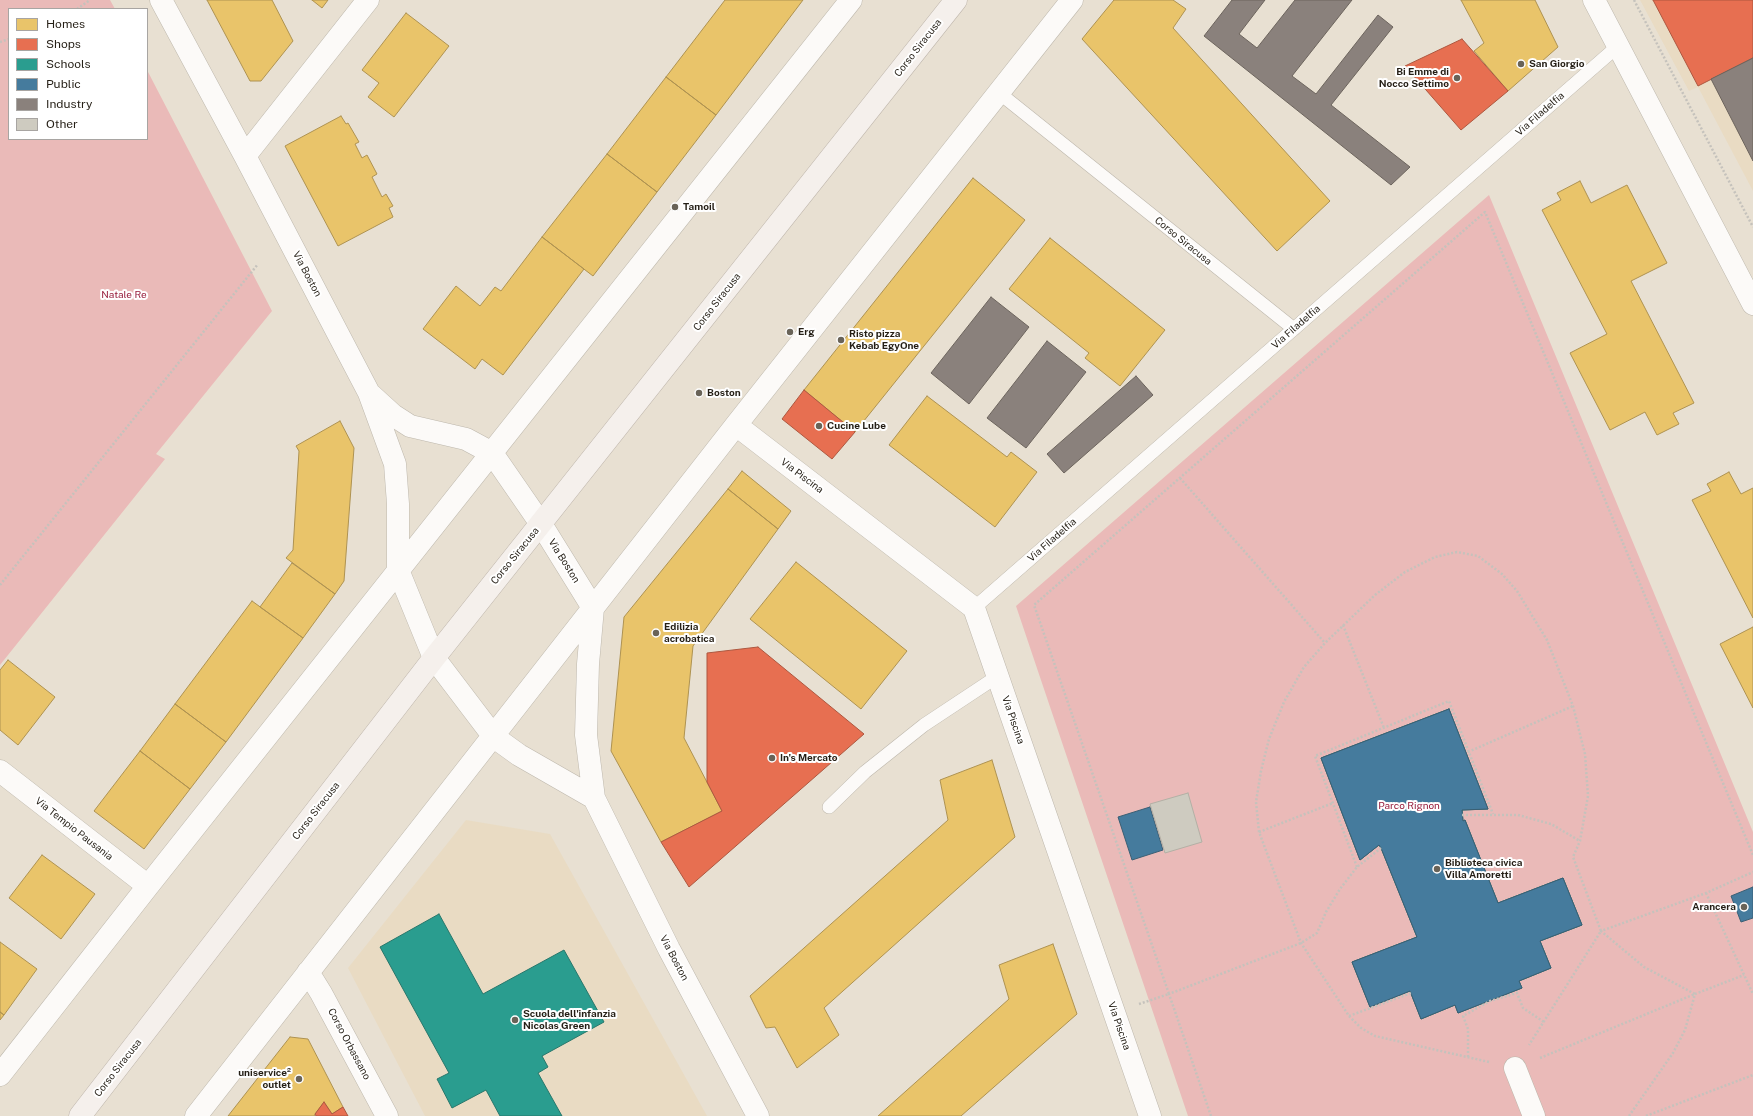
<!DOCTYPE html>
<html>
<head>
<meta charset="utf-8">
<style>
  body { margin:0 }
  #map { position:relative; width:1753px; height:1116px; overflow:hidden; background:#e8e0d2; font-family:"Public Sans",sans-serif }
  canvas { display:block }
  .legend { position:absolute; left:8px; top:8px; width:140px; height:132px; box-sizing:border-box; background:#fff; border:1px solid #a8a5a2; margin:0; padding:5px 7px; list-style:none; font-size:12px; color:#251f16 }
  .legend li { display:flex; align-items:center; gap:8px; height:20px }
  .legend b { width:20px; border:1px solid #a8a5a2 }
</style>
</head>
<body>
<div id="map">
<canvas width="1753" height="1116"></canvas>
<ul class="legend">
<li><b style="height:11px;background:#e9c46a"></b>Homes</li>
<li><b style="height:11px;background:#e76f51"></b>Shops</li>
<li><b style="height:11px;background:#2a9d8f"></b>Schools</li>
<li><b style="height:11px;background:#457b9d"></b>Public</li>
<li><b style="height:11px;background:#8a817c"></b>Industry</li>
<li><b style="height:11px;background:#cecbc0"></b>Other</li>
</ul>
</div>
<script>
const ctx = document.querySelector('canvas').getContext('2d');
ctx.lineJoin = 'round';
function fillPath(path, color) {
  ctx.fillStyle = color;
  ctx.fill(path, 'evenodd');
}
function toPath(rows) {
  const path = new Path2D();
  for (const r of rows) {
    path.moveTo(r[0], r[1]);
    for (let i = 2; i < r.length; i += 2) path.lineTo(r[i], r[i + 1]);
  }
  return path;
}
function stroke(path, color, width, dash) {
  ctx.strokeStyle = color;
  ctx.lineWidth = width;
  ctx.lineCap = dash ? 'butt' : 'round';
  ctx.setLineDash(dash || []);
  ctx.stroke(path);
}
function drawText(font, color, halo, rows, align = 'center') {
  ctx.font = font + ' "Public Sans",sans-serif';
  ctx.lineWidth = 4;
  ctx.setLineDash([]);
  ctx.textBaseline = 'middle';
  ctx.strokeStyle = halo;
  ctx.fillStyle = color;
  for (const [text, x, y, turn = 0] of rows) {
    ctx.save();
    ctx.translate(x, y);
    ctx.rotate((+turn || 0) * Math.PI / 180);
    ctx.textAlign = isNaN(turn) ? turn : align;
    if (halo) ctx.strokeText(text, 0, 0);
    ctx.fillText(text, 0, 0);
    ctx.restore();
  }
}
fillPath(toPath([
  [1640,0,1753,0,1753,191,1698,87,1689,91],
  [466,820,550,834,707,1116,425,1116,348,968]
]), '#e9dbc3');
fillPath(toPath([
  [0,0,110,0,115,9,9,9,9,139,147,139,147,70,272,311,156,454,165,459,0,665],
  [1489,195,1753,832,1753,1116,1188,1116,1016,606]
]), '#eabab8');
const homes = toPath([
  [207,0,272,0,293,41,261,81,250,81,207,0],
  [312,0,328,0,322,8,312,0],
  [725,0,803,0,716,115,666,77,725,0],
  [1114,0,1173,0,1186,9,1173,28,1330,201,1277,251,1082,39,1114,0],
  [1461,0,1535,0,1558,47,1508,91,1474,51,1484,43,1461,0],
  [406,13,449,46,394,117,368,97,379,83,362,70,406,13],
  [666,77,716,115,657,192,607,154,666,77],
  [341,116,346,124,348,123,359,142,355,144,362,158,367,155,377,174,372,177,382,197,386,194,393,206,389,208,393,217,338,246,285,146,341,116],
  [607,154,657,192,593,276,542,237,607,154],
  [973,178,1025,220,855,432,804,390,973,178],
  [1580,181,1591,203,1627,185,1667,263,1631,281,1694,403,1673,413,1679,424,1657,435,1645,412,1610,430,1570,353,1607,334,1542,210,1561,200,1557,193,1580,181],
  [542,237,584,269,503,375,482,359,475,369,423,329,456,286,480,306,495,287,501,291,542,237],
  [1050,238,1165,330,1120,386,1085,358,1089,353,1009,289,1050,238],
  [927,396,1007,457,1011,452,1037,472,995,527,889,445,927,396],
  [340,421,354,448,344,581,335,594,286,558,293,550,299,451,296,446,340,421],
  [742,471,791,511,778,529,728,489,742,471],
  [1729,472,1741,494,1753,488,1753,618,1692,500,1711,491,1707,484,1729,472],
  [728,489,778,529,693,646,684,738,722,811,661,842,611,751,624,617,728,489],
  [796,562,907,651,861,709,750,619,796,562],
  [292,563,335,594,303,638,260,607,292,563],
  [252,601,303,638,226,742,175,704,252,601],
  [1753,627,1753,708,1720,644,1753,627],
  [8,660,55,697,18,745,0,730,0,670,8,660],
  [175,704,226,742,190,789,140,751,175,704],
  [140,751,190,789,144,849,94,811,140,751],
  [992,760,1015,837,824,1008,839,1035,797,1068,775,1027,766,1028,750,996,948,820,940,780,992,760],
  [42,855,95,894,61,939,9,898,42,855],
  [0,942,37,969,4,1015,0,1012,0,942],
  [1053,944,1077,1014,961,1116,878,1116,1009,999,999,965,1053,944],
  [0,1012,4,1015,0,1020,0,1012],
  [290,1037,308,1039,343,1107,332,1114,324,1102,314,1116,228,1116,290,1037]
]);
fillPath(homes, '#e9c46a');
stroke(homes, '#ae9251', 1);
const shops = toPath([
  [1653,0,1753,0,1753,58,1698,86,1653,0],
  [1462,39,1508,91,1461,130,1405,66,1462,39],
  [804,390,855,432,832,459,782,419,804,390],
  [758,647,864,734,689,887,661,842,722,811,707,782,707,653,758,647],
  [324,1102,332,1114,343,1107,348,1116,316,1116,315,1114,324,1102]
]);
fillPath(shops, '#e76f51');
stroke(shops, '#ad573f', 1);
const schools = toPath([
  [1449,709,1488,809,1462,810,1463,821,1465,820,1498,903,1563,878,1582,925,1540,941,1551,968,1519,981,1522,988,1458,1013,1455,1005,1421,1019,1410,991,1370,1007,1352,962,1417,937,1381,848,1379,845,1360,860,1321,758,1449,709],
  [439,914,483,994,564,950,604,1022,542,1056,548,1067,538,1073,562,1116,500,1116,486,1090,452,1108,437,1079,449,1073,380,947,439,914]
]);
fillPath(schools, '#2a9d8f');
stroke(schools, '#28776b', 1);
const public = toPath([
  [1449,709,1488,809,1462,810,1463,821,1465,820,1498,903,1563,878,1582,925,1540,941,1551,968,1519,981,1522,988,1458,1013,1455,1005,1421,1019,1410,991,1370,1007,1352,962,1417,937,1381,848,1379,845,1360,860,1321,758,1449,709],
  [1150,807,1163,850,1132,860,1118,817,1150,807],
  [1753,887,1753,918,1741,922,1731,896,1753,887]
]);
fillPath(public, '#457b9d');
stroke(public, '#3b5f74', 1);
const industry = toPath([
  [1232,0,1265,0,1239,34,1257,48,1295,0,1352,0,1292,76,1316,94,1378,15,1393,27,1331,105,1410,167,1391,185,1204,36,1232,0],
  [1753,58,1753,161,1711,79,1753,58],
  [991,297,1029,327,969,404,931,373,991,297],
  [1047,341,1086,372,1026,448,987,418,1047,341],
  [1136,376,1153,395,1064,473,1047,454,1136,376]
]);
fillPath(industry, '#8a817c');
stroke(industry, '#6c645d', 1);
const building = toPath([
  [1188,793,1202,842,1165,853,1150,804,1188,793]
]);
fillPath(building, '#cecbc0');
stroke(building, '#b3b0a5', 1);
const lane = toPath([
  [998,92,1294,329],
  [974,608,1618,46],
  [829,807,865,772,924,725,998,676]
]);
const street = toPath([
  [161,0,245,156,369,393,395,464,398,504,398,570,434,658,494,737,519,755,594,798],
  [1594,0,1753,304],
  [245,156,368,0],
  [371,395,393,415,410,426,466,439,492,453,541,524,593,608,588,664,586,735,594,798,669,949,758,1116],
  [736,425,974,608,1150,1116],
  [0,771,148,886],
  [308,972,321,993,387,1116],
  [1515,1068,1534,1116],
  [0,1075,148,886,851,0],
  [196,1116,736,425,1072,0]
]);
const primary = toPath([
  [80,1116,434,658,956,0]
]);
stroke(lane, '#bdb7ac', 14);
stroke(street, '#bdb7ac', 23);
stroke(primary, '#beb5ab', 23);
stroke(toPath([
  [1634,0,1753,227],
  [77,9,90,0],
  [0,42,9,39],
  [1180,478,1325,643],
  [0,585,258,264],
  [1343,625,1384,728],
  [1468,752,1573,706],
  [1462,815,1518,815,1551,824,1580,841],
  [1259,832,1333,803],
  [1357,867,1315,756,1449,701,1493,814],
  [1706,893,1753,994],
  [1139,1004,1169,994,1034,605,1485,212,1753,855],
  [1349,1016,1411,993],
  [1468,1057,1468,1029,1463,1016,1490,1001,1517,993,1523,1008,1544,1022],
  [1540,1058,1695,994,1644,967,1601,931,1706,893,1753,872],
  [1489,1062,1375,1036,1361,1028,1349,1016,1301,943,1259,832,1256,802,1261,771,1269,739,1284,702,1304,667,1325,643,1375,595,1405,572,1435,557,1457,552,1478,556,1502,574,1517,591,1547,640,1573,706,1585,754,1588,796,1580,841,1573,857,1601,931,1529,1045],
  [1211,1116,1169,994,1301,943,1317,933,1326,912,1340,889,1357,867,1381,848],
  [1629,1116,1673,1053,1685,1030,1695,994,1744,975],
  [1646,1116,1753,1075]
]), '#c5c2bc', 2.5, [2, 2]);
stroke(lane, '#fcfaf8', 13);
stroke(street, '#fcfaf8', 22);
stroke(primary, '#f5f0ec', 22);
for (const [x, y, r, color] of [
  [1521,64,4,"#696358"],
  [1457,78,4,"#696358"],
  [675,207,4,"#696358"],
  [790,332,4,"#696358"],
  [841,340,4,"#696358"],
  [699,393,4,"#696358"],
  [819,426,4,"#696358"],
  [656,633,4,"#696358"],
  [772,758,4,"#696358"],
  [1437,869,4,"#696358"],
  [1744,907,4,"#696358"],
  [515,1020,4,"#696358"],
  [299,1079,4,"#696358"]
]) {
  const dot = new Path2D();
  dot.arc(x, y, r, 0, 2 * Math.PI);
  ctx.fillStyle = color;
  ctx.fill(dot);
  stroke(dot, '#fff', 1.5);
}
drawText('10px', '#251f16', '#fff', [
  ["Corso Siracusa",918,48,-52],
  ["Via Filadelfia",1540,114,-41],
  ["Corso Siracusa",1183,241,39],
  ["Via Boston",307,274,62],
  ["Corso Siracusa",717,302,-52],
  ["Via Filadelfia",1296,327,-41],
  ["Via Piscina",802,476,37],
  ["Via Filadelfia",1052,540,-41],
  ["Corso Siracusa",515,556,-51],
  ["Via Boston",564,561,58],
  ["Via Piscina",1013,720,71],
  ["Corso Siracusa",316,811,-52],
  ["Via Tempio Pausania",74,829,38],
  ["Via Boston",674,958,62],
  ["Via Piscina",1119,1026,71],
  ["Corso Orbassano",349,1044,62],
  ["Corso Siracusa",118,1068,-52]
]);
drawText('bold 10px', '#251f16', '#fff', [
  ["San Giorgio",1529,64],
  ["Bi Emme di",1449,72,"right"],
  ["Nocco Settimo",1449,84,"right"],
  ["Tamoil",683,207],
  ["Erg",798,332],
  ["Risto pizza",849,334],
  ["Kebab EgyOne",849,346],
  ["Boston",707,393],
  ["Cucine Lube",827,426],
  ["Edilizia",664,627],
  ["acrobatica",664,639],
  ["In's Mercato",780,758],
  ["Biblioteca civica",1445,863],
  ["Villa Amoretti",1445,875],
  ["Arancera",1736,907,"right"],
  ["Scuola dell'infanzia",523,1014],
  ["Nicolas Green",523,1026],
  ["uniservice²",291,1073,"right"],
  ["outlet",291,1085,"right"]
], 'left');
drawText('10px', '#961b3a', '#fff', [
  ["Natale Re",124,295],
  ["Parco Rignon",1409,806]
]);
</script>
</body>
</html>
